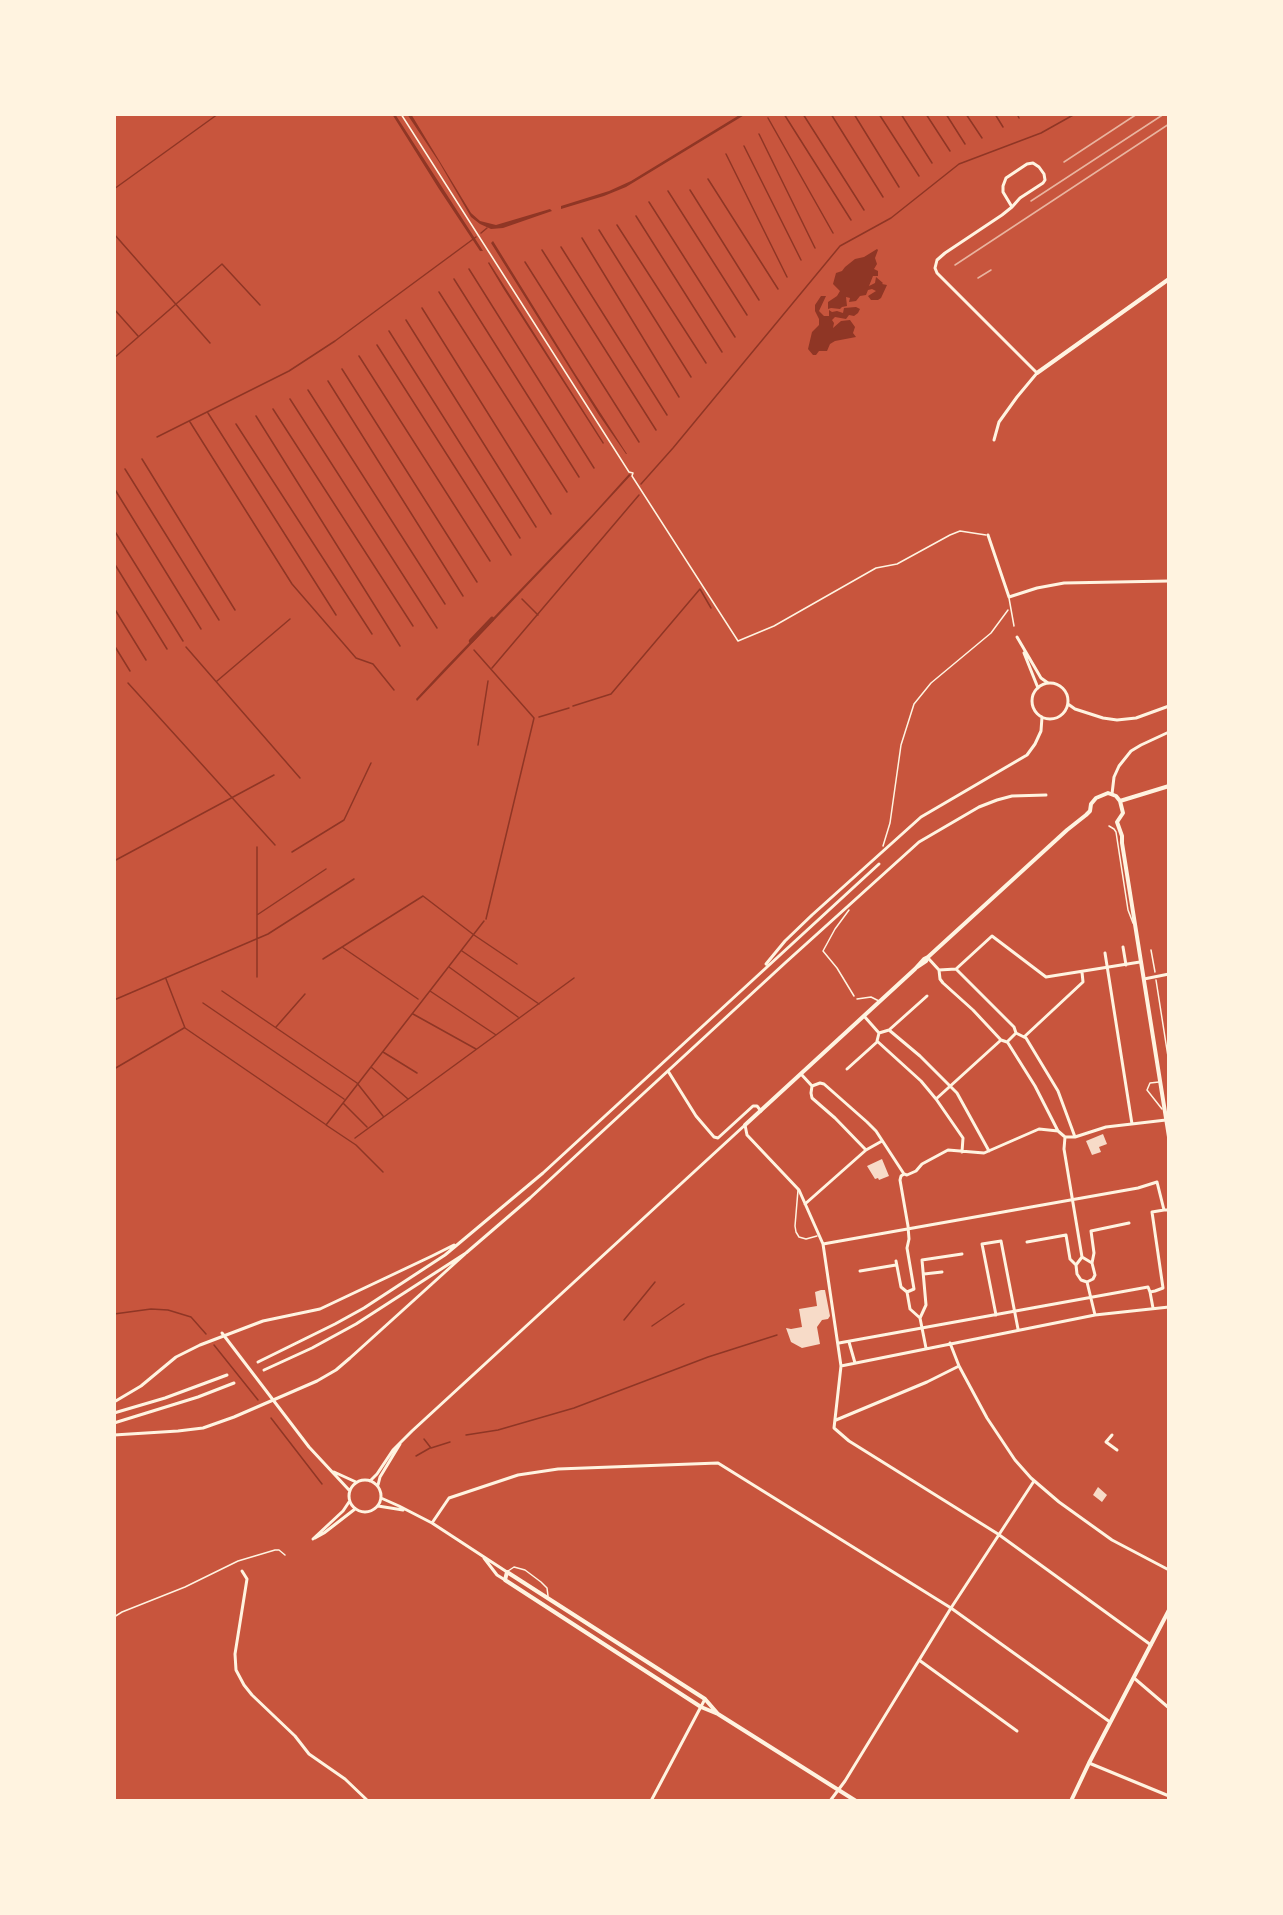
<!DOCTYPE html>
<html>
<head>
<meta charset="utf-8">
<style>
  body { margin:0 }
  #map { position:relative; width:1283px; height:1915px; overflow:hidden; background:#c8553d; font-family:Raleway,sans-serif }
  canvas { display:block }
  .frame { position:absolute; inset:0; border:116px solid #fff3e0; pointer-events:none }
</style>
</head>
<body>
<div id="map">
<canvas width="1283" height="1915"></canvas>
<div class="frame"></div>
</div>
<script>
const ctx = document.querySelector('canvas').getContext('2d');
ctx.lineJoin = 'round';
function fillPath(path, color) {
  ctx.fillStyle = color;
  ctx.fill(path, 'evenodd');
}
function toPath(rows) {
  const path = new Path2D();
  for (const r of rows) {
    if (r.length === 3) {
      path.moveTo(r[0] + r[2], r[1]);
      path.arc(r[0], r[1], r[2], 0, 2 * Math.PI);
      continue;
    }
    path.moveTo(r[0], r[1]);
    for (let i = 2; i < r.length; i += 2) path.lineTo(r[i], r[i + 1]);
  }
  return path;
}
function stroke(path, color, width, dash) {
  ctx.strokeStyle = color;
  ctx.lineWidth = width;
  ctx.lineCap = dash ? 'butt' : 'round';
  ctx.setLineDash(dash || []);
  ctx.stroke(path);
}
fillPath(toPath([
  [392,114,395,114,483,251,480,251,439,189],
  [407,114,411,114,471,213,480,221,496,225,550,209,552,211,503,228,491,229,480,224,471,217,439,162],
  [741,114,746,114,626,187,604,196,561,209,561,206,609,191,631,181],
  [493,241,574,372,627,454,626,454,599,415,491,243],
  [877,249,878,250,875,258,877,264,874,269,878,271,878,276,873,276,869,286,875,283,876,277,883,283,882,284,887,285,881,298,878,300,871,300,868,296,876,291,872,289,868,290,866,295,860,296,856,301,849,302,850,298,846,297,847,306,842,307,840,309,831,308,828,309,828,302,837,296,840,291,833,284,836,273,842,271,845,267,855,259,864,257],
  [489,262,604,443,603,444,503,288,488,263],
  [821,296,826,296,819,311,824,316,829,316,829,310,832,312,837,311,843,313,844,308,856,307,860,309,858,313,854,316,849,315,846,319,835,317,832,320,834,323,833,328,841,321,850,320,855,327,853,333,856,337,835,341,830,344,827,351,819,351,816,355,813,355,808,349,812,332,819,325,819,319,815,311,815,305],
  [629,474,631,475,584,526,417,701,416,699,443,670,593,514]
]), '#8f3625');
stroke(toPath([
  [784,114,851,220],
  [803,114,864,210],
  [831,114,883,197],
  [854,114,899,187],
  [879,114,919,176],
  [901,114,932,163],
  [926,114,950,151],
  [946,114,965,144],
  [966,114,982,138],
  [995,114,1003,127],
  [1017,114,1019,118],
  [768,118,833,233],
  [759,134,815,248],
  [744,146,801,260],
  [726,154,787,277],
  [708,179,778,289],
  [114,189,218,114],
  [690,190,759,300],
  [668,191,747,315],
  [649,202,735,337],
  [636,216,722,352],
  [617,225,706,363],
  [599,230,691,377],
  [481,233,487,228],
  [114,234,210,343],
  [582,238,679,397],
  [561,247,667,415],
  [542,250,656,430],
  [525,262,639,442],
  [469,269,594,468],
  [454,279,579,477],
  [439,292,567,492],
  [422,308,551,514],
  [114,309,138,336],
  [406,320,536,527],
  [389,331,520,538],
  [377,345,511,555],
  [359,356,490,561],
  [114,358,222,264,260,305],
  [342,369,477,582],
  [328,381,463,596],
  [308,390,445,604],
  [290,399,437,628],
  [273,409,413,626],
  [208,413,336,615],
  [256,416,400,646],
  [190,422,292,584,356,658,373,664,394,690],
  [236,424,372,634],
  [157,437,289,371,335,341,476,237],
  [142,459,235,610],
  [125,469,219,620],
  [641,484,673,448,840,246,891,218,959,164,1041,133,1075,114],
  [114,488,201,629],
  [114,530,183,641],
  [114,563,167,649],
  [522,599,538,615],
  [114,608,146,660],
  [114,645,130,671],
  [186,647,300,778],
  [474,650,534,718,486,919],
  [492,668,639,495],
  [217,681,290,619],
  [128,683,275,845],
  [573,706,611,694,700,589,711,608],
  [539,717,569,708],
  [478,745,488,681],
  [292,852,344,820,371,763],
  [114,861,274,775],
  [257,915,326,869],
  [342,947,418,999],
  [462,951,539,1004],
  [323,959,423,896,474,935,517,964],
  [449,967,518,1017],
  [257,977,257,847],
  [166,979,185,1028,325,1124],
  [222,991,357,1083,383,1116],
  [430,991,496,1035],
  [114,1000,268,934,354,879],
  [203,1003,344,1099],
  [413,1014,476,1049],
  [276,1027,305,994],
  [383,1052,417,1073],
  [371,1067,408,1099],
  [114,1069,184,1028],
  [343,1103,367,1127],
  [355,1138,574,978],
  [383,1172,356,1145,326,1125,484,921],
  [114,1314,151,1309,168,1310,191,1317,206,1334],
  [624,1320,655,1282],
  [652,1326,684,1304],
  [214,1345,258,1400],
  [271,1418,322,1484],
  [466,1435,498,1430,574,1408,708,1357,777,1335],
  [424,1439,431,1448,450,1442],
  [416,1456,430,1448]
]), '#8f3625', 1.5);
stroke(toPath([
  [471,641,492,619]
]), '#8f3625', 4.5);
fillPath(toPath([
  [1103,1134,1107,1144,1099,1147,1101,1152,1092,1155,1086,1141],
  [882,1159,889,1176,879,1180,878,1178,875,1179,867,1166],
  [821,1290,825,1290,830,1316,828,1319,822,1320,817,1327,820,1344,802,1348,791,1342,786,1328,791,1329,802,1327,799,1309,817,1306,815,1292],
  [1098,1487,1107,1495,1102,1502,1093,1495]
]), '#f7dbc8');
stroke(toPath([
  [401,114,629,472,633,473,632,476,738,641,774,626,876,568,897,564,950,535,960,531,986,535],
  [883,846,890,823,901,745,914,704,931,683,991,633,1008,610],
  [849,910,835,929,823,951,837,968,854,996],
  [1151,950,1155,972],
  [1156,980,1169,1063],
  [114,1617,122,1612,185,1587,238,1561,275,1550,279,1550,285,1555]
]), '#fff3e0', 1.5);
stroke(toPath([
  [1009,598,1014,626],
  [1109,826,1114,829,1116,832,1128,910,1133,923],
  [857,999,871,997,879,1001],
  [1159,1082,1150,1083,1147,1090,1162,1109],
  [798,1190,795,1226,796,1232,799,1237,806,1239,817,1236],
  [508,1571,514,1567,525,1570,541,1582,547,1588,548,1596]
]), '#fff3e0', 1.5);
stroke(toPath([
  [994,440,999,422,1017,397,1037,373,937,273,935,268,937,260,945,253,1002,215,1012,207,1020,198,1043,183,1045,180,1044,174,1039,167,1033,163,1027,164,1006,178,1003,186,1003,192,1012,207],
  [988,535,1009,597,1037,588,1064,583,1169,581],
  [1017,637,1041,678,1048,683],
  [1024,653,1038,688],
  [1050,701,18],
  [1068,704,1075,709,1103,718,1117,720,1136,718,1169,706],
  [1112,794,1114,777,1119,766,1131,751,1141,745,1169,732],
  [1123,947,1126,965],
  [1105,953,1132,1124],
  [928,958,939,970,940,979,943,983,973,1010,1001,1040,1007,1042,1016,1033,1026,1038,1058,1091,1075,1137],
  [766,964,785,941,812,915,921,817,1027,755,1035,744,1041,731,1042,717],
  [956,969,1014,1027,1016,1033],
  [939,970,956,969,992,936,1046,977,1140,962],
  [1144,979,1169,974],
  [864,1016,879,1033,877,1041,921,1081,936,1099,963,1138,962,1152],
  [889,1030,927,996],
  [879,1033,889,1030,920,1056,957,1093,989,1151],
  [1024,1037,1083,982,1082,972],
  [1008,1043,1035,1086,1058,1131,1065,1137,1075,1137,1106,1127,1166,1120],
  [847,1069,877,1042],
  [668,1071,696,1116,714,1137,718,1138,753,1106,757,1106,761,1111],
  [801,1074,812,1086,811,1093,812,1098,835,1118,866,1150],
  [812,1086,820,1083,824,1084,867,1122,876,1131,904,1174,907,1175,916,1171,922,1164,948,1150,984,1153,1039,1129,1058,1131],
  [936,1099,1001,1040],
  [1065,1137,1064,1149,1082,1257,1076,1265,1077,1274,1081,1280,1087,1282,1095,1315],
  [904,1174,901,1176,900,1180,908,1226,909,1239,907,1248,914,1289,907,1292,910,1309,920,1318,926,1348],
  [805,1204,866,1150,882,1141],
  [1027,1242,1066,1235,1070,1259,1076,1265],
  [823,1244,1138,1188,1157,1182,1164,1210,1169,1210],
  [1082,1257,1092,1263,1095,1275,1093,1279,1087,1282],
  [896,1261,901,1287,907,1292],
  [1092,1263,1094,1253,1091,1231,1129,1223],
  [860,1271,896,1265],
  [924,1274,942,1272],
  [1150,1292,1153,1308],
  [996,1315,982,1244,1001,1241,1018,1329],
  [920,1318,926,1305,922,1260,962,1254],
  [222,1333,309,1447,349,1490],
  [849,1342,855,1363],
  [839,1343,1148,1287,1150,1292,1155,1291,1163,1288,1152,1212,1164,1210],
  [950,1343,959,1366,987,1418,1015,1460,1031,1478,1059,1502,1112,1540,1169,1570],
  [258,1362,335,1324,364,1308,445,1255,543,1173,879,864],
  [841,1366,1095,1315,1169,1307],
  [264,1370,312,1348,356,1324,466,1253,530,1198,785,963,919,842,979,807,997,800,1012,796,1046,795],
  [114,1402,141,1386,176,1357,200,1345,263,1321,320,1309,432,1256,454,1245],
  [114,1413,165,1398,227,1375],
  [836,1420,927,1382,959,1366],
  [114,1423,198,1397,234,1383],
  [114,1435,178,1431,203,1428,234,1417,317,1381,336,1370,350,1358,465,1254],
  [1112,1435,1106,1442,1117,1450],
  [334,1472,356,1482],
  [365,1496,16],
  [370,1481,377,1474,393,1450,412,1431,745,1125,747,1135,799,1190,823,1244,841,1366,834,1428,849,1441,998,1534,1151,1645],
  [378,1485,380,1477,400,1444],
  [381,1498,399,1506,432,1523,507,1572],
  [378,1506,403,1510],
  [432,1523,449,1498,518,1475,558,1469,718,1463,951,1608,1110,1722],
  [315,1538,324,1533,355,1509],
  [313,1539,343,1511,349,1502],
  [484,1558,497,1575,505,1580],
  [242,1571,247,1579,235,1654,236,1670,244,1685,252,1695,295,1736,309,1754,345,1779,368,1801],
  [919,1660,1017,1731],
  [1134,1678,1169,1708],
  [1089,1763,1169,1796],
  [651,1801,705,1699],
  [830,1801,845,1781,951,1608,1034,1481]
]), '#fff3e0', 3);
stroke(toPath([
  [1037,373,1169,279],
  [1120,801,1123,813,1117,822,1122,836,1122,843,1169,1137],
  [1120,801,1169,786],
  [917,967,926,961,928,957],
  [745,1125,915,969,924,959,928,957,1067,830,1086,815,1090,811,1091,804,1096,798,1108,793,1116,796,1120,801],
  [718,1714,705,1699,507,1572,505,1580,701,1707,718,1714,856,1801]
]), '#fff3e0', 4);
stroke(toPath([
  [1071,1801,1089,1763,1169,1610]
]), '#fff3e0', 4);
stroke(toPath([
  [1064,162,1137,114],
  [1031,201,1164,114],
  [955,265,1169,124],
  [978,278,991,270]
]), '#e9b49f', 1.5);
</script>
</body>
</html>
